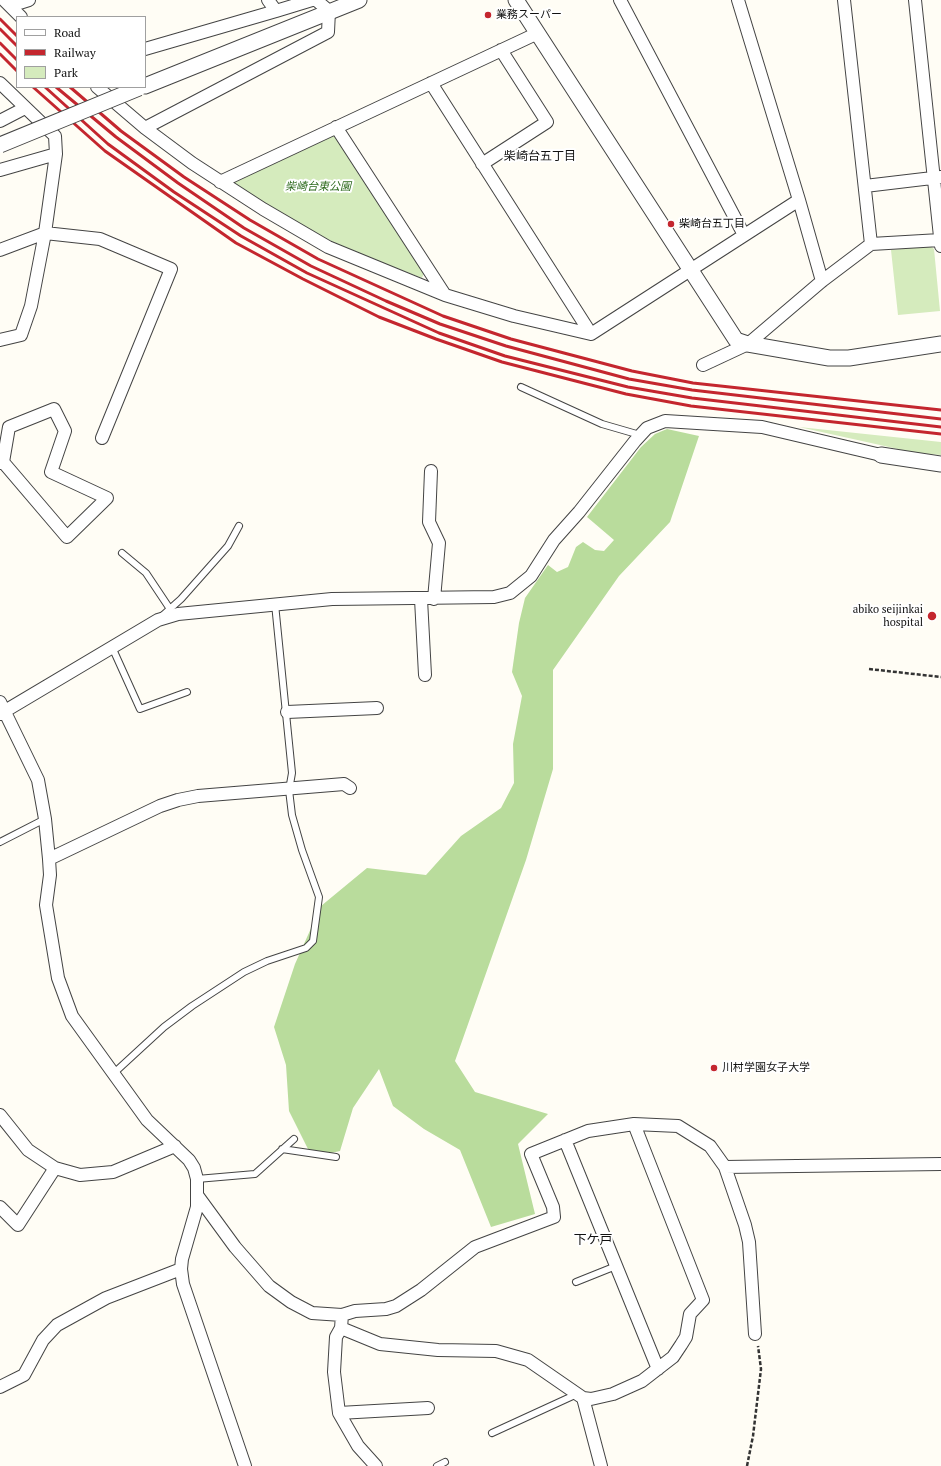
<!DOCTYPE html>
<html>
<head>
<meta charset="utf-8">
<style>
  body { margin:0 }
  #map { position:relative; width:941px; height:1466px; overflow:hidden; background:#fffdf5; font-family:"PT Serif",serif }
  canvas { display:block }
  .legend { position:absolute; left:16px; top:16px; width:130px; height:72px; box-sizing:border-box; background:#fff; border:1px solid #a0a0a0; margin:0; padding:5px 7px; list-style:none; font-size:12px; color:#111 }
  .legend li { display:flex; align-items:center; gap:8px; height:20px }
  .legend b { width:20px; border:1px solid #a0a0a0 }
</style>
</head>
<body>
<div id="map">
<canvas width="941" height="1466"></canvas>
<ul class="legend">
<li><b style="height:5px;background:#fff"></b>Road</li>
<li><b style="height:5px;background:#c4262e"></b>Railway</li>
<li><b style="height:11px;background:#d5ebbd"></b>Park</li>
</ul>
</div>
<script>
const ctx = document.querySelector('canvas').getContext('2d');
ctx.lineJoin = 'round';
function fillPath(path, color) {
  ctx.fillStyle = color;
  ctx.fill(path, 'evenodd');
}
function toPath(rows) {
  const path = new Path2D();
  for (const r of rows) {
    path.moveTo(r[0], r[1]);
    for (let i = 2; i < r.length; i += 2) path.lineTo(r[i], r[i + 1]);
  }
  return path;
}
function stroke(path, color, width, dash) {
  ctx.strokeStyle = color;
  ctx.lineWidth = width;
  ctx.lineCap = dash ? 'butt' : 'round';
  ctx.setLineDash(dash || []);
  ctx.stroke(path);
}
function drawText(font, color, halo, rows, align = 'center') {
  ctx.font = font + ' "PT Serif","Noto Sans JP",serif';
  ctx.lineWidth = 4;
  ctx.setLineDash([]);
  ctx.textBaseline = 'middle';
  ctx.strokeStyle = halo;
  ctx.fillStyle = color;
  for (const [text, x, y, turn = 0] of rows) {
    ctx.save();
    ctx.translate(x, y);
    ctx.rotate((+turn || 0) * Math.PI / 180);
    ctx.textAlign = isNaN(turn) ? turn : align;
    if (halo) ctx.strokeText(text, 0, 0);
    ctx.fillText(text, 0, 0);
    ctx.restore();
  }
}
fillPath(toPath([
  [333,134,425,271,422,278,350,250,302,227,230,182],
  [930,246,934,249,940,311,898,315,891,250],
  [799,427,941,442,941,455,916,453]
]), '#d5ebbd');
fillPath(toPath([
  [667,429,699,436,670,522,619,576,553,670,553,769,526,860,455,1061,475,1092,548,1114,518,1144,535,1214,491,1227,460,1150,424,1129,393,1106,379,1069,353,1108,340,1151,312,1157,289,1111,286,1065,274,1027,295,964,321,906,367,868,426,875,461,836,501,808,514,783,513,744,522,696,512,672,519,623,525,598,548,565,557,572,568,567,576,547,583,542,595,550,604,551,614,540,587,517,641,447,655,434]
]), '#b9dc9c');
const service = toPath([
  [521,387,602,424,640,435],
  [122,553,146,573,170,609],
  [162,616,181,599,228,546,239,526],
  [112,647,140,709,187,692],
  [0,842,45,819],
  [114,1073,164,1027,192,1006,244,972,267,961,306,948,313,941,319,897,302,850,292,815,289,790,292,773,275,604],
  [282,1149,336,1157],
  [197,1179,255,1174,294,1139],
  [576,1282,616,1266],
  [492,1433,577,1394],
  [437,1466,445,1462]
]);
const minor = toPath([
  [4,0,21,17],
  [620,0,744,235],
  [738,0,799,200,822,281],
  [915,0,941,246],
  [10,6,29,0],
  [276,11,312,0],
  [145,49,276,11,268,0],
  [0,83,55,136,56,154,45,233,31,306,21,335,0,340],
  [431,83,591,334],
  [97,87,145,128,192,163,263,209,328,247,445,295,514,316,591,334,799,200],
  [0,121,25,108],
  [336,127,445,295],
  [145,128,328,32,329,11,316,0],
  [482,164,547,122,501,50],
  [0,170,56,154],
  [220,182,538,33],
  [865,186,941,177],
  [871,244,940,240],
  [0,250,45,233,100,239,171,269,102,438],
  [703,365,748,344,822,281,871,244,844,0],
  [0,463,3,462,67,537,107,498,51,472,65,431,54,409,9,427,3,462],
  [431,471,429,522,439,543,434,599],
  [421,599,425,675],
  [0,702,38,780,45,819,49,859,50,875,46,905,58,978,72,1016,147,1120,189,1160,194,1168,197,1179,197,1207,182,1259,181,1269,183,1284,245,1466],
  [287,712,377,708],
  [0,714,158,620,178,614,332,599,494,597,510,593,531,576,554,540,579,512,635,441,647,428,665,421,762,427,881,455],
  [49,859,160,806,178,800,198,796,344,784,350,788],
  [0,1115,28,1150,55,1168,80,1175,113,1172,175,1146],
  [565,1140,658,1369],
  [725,1167,941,1164],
  [197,1195,235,1247,269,1286,291,1302,312,1313,342,1315],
  [0,1207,18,1225,55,1168],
  [341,1328,380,1344,438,1350,496,1351,528,1360,583,1398,591,1399,613,1394,642,1381,673,1357,681,1345,686,1337,690,1314,703,1300,634,1124],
  [0,1387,24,1375,43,1340,57,1325,106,1298,181,1269],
  [583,1398,601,1466],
  [339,1413,428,1408],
  [376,1466,358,1446,339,1413,334,1372,336,1337,341,1328,342,1315,355,1311,386,1309,396,1306,421,1290,475,1247,554,1217,553,1207,531,1154,588,1131,634,1124,678,1126,710,1146,725,1167,745,1225,749,1242,755,1334]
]);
const tertiary = toPath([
  [516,0,736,340,748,344,829,358,849,358,941,344],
  [145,86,359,0],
  [881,455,941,464]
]);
stroke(service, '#444', 8);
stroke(minor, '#444', 14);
stroke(tertiary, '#444', 17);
stroke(toPath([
  [869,669,941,677],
  [747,1466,753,1436,761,1369,758,1346]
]), '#333', 2.5, [4, 2]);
stroke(service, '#fff', 6);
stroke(minor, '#fff', 12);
stroke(tertiary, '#fff', 15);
stroke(toPath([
  [0,19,17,36],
  [0,29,17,46],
  [0,43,17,60],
  [0,54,17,71],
  [33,87,105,151,236,243,303,279,379,317,436,339,502,362,626,394,691,406,941,434],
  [45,87,108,144,174,192,241,236,307,273,439,333,505,356,628,387,692,398,941,427],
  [56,87,116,137,178,183,244,228,311,266,386,301,440,324,506,346,629,379,692,390,941,419],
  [70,87,121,131,184,177,250,220,318,259,443,316,511,339,632,371,693,383,941,410]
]), '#c4262e', 3);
const tertiaryBridge = toPath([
  [0,145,139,88]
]);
stroke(tertiaryBridge, '#444', 17, []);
stroke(tertiaryBridge, '#fff', 15);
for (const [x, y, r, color] of [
  [488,15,4,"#c4262e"],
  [671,224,4,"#c4262e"],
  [932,616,5,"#c4262e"],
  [714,1068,4,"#c4262e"]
]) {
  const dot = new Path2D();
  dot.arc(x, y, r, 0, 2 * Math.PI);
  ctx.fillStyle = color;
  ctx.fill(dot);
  stroke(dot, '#fff', 1.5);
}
drawText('11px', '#111', '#fff', [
  ["業務スーパー",496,15],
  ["柴崎台五丁目",679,224],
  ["abiko seijinkai",923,610,"right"],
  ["hospital",923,623,"right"],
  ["川村学園女子大学",722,1068]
], 'left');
drawText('italic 11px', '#2f6b1f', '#fff', [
  ["柴崎台東公園",318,187]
]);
drawText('12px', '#111', '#fff', [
  ["柴崎台五丁目",540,157]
]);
drawText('13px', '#111', '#fff', [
  ["下ケ戸",593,1240]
]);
</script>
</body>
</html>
